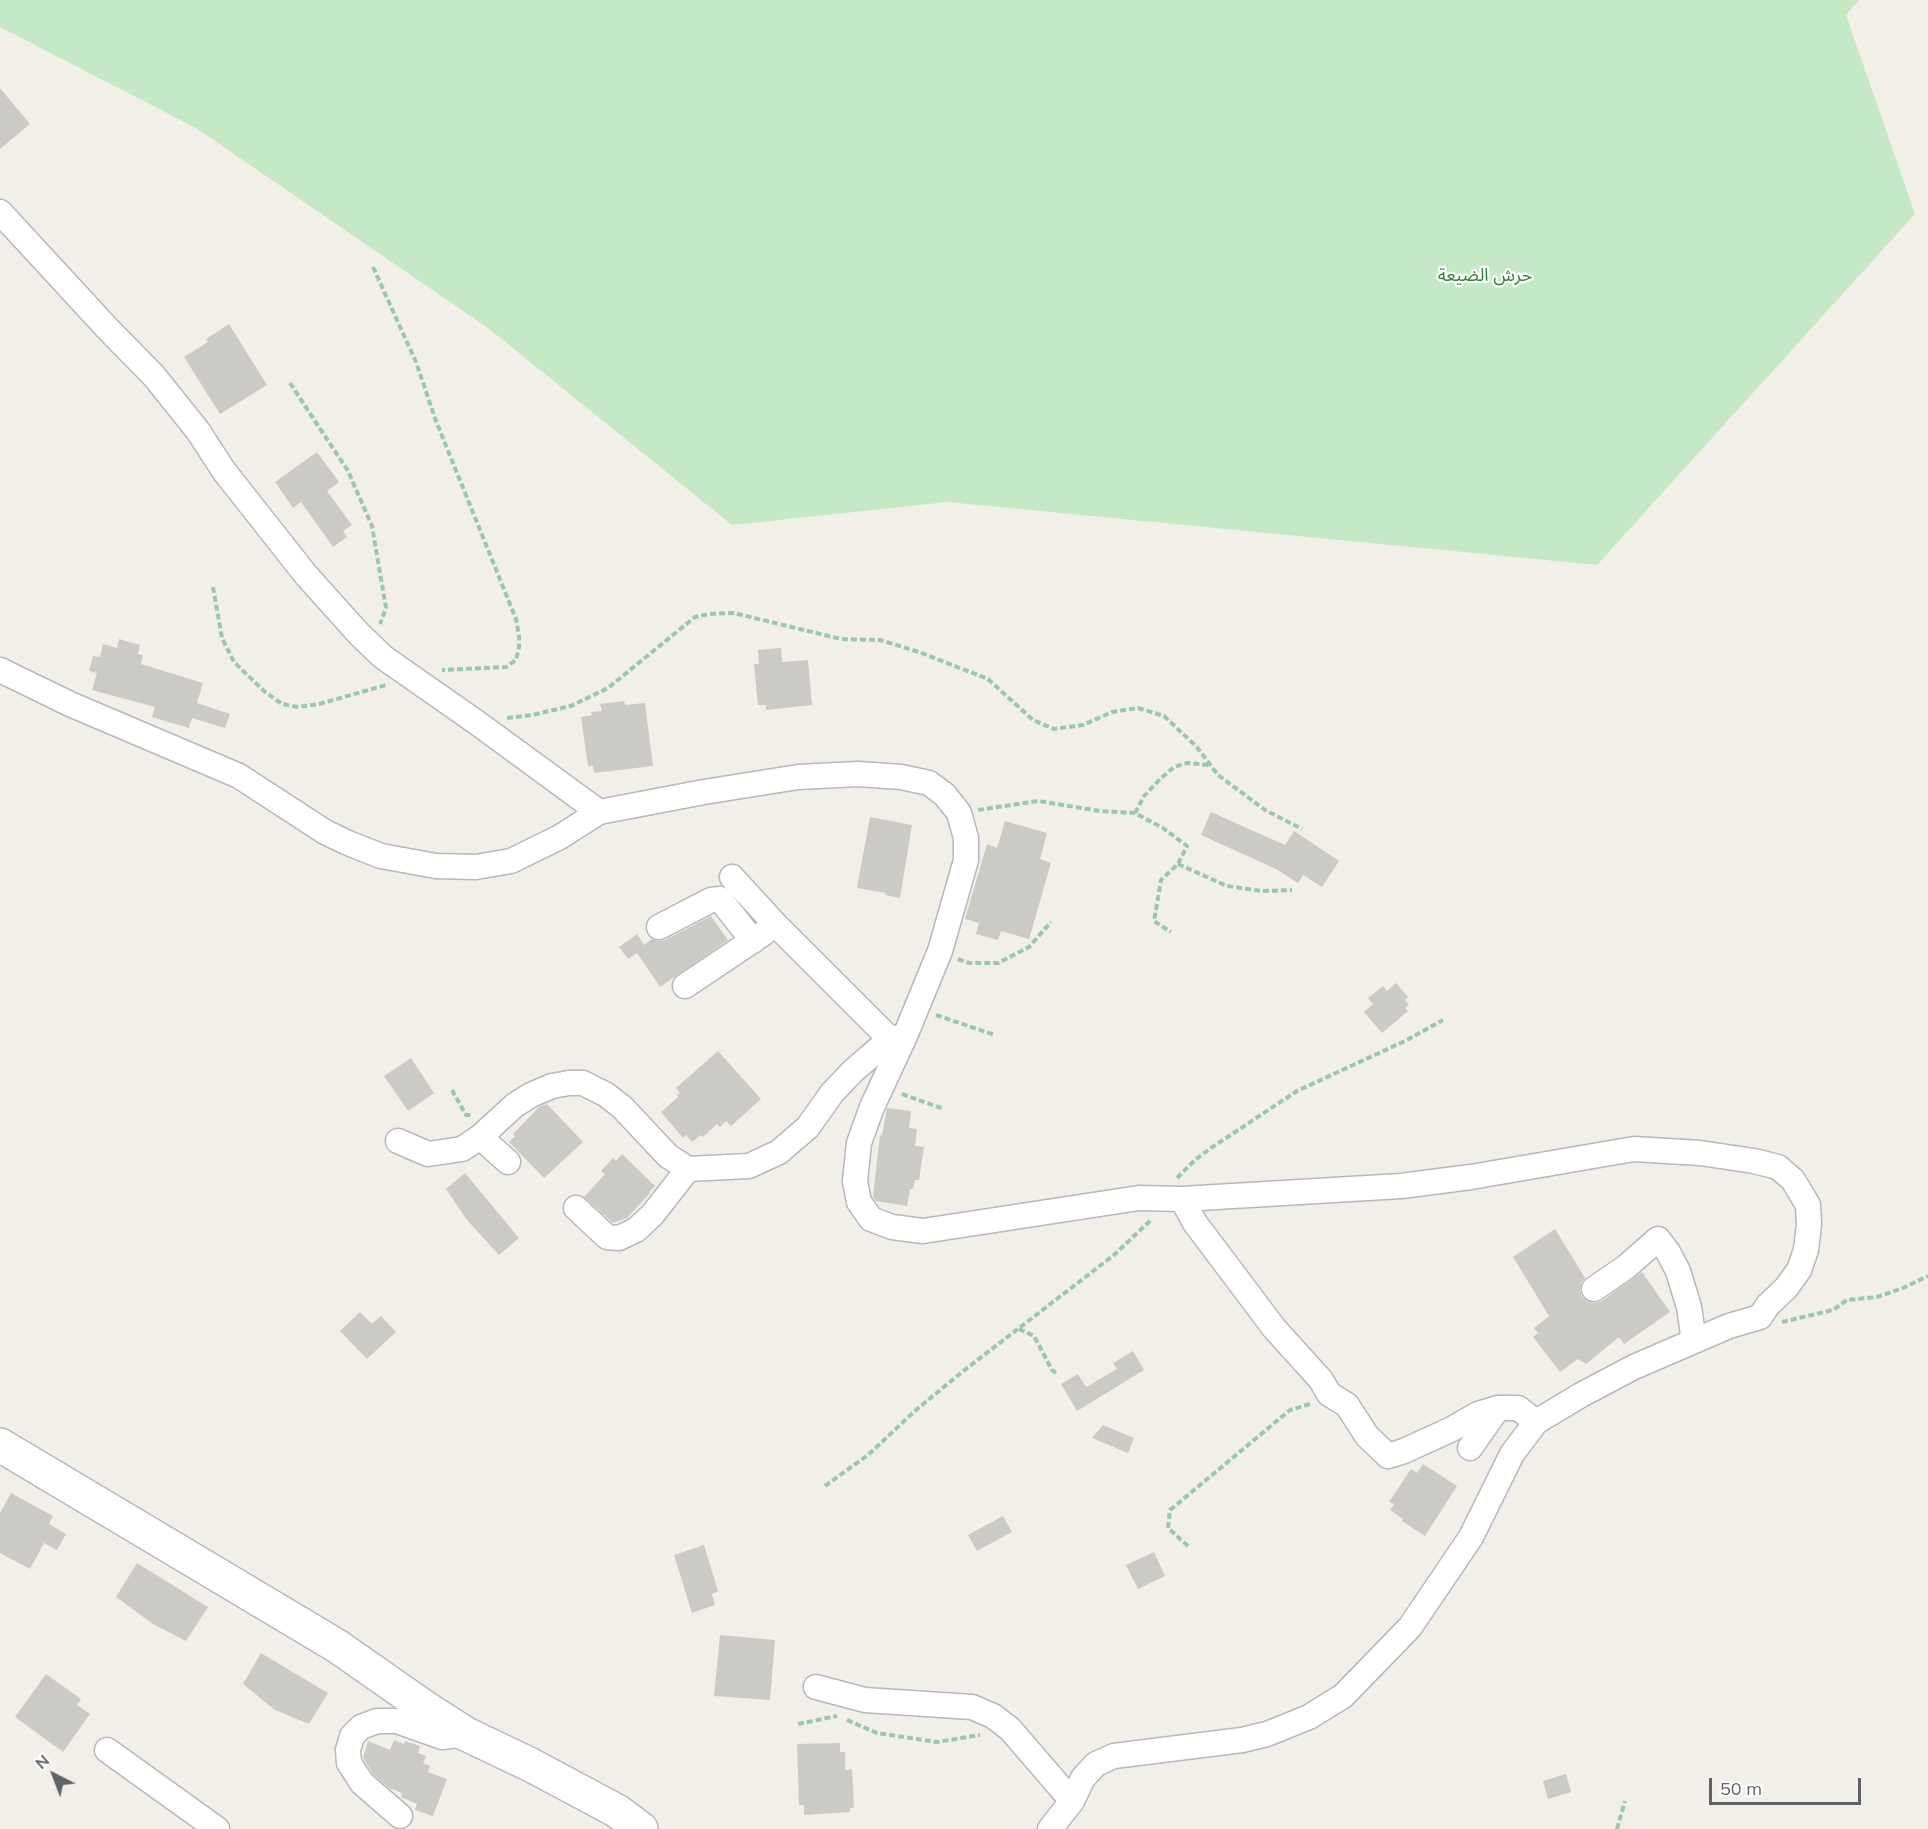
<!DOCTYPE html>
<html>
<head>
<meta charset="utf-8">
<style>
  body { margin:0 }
  #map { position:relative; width:1928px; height:1829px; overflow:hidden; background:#f1efe8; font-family:Mulish,sans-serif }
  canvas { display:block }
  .north { position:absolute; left:24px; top:1745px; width:60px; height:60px; -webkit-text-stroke:4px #fff; paint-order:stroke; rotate:318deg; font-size:16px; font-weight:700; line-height:24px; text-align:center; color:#5f6368 }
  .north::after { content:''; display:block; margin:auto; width:21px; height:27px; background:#5f6368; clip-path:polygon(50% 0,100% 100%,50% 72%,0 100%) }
  .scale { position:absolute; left:1709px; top:1778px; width:152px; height:27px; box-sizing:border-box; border:3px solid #5f6368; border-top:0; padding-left:8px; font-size:18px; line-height:21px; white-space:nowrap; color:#5f6368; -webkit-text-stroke:4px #fff; paint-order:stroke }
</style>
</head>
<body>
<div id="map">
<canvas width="1928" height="1829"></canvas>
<div class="north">N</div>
<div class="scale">50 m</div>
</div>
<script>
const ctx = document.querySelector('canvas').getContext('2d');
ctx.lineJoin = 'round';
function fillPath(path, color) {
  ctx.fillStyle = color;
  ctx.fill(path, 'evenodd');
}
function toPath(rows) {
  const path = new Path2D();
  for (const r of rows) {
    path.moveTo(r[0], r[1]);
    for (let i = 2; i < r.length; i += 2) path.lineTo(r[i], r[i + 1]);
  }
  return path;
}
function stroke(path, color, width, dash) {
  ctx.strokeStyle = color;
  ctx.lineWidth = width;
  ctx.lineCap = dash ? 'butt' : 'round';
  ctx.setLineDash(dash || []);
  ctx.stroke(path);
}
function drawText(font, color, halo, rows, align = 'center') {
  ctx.font = font + ' Mulish,"Noto Sans Arabic",sans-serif';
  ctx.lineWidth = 4.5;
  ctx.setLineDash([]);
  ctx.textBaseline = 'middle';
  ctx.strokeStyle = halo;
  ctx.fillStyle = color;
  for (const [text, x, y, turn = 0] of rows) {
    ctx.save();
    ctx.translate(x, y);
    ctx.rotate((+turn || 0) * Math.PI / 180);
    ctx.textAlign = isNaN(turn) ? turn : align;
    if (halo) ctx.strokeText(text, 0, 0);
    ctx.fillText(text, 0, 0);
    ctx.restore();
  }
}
fillPath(toPath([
  [0,0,1859,0,1846,15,1915,214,1597,565,948,502,732,525,488,328,196,128,0,27]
]), '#c5e8c5');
fillPath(toPath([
  [0,88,30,124,0,149],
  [229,324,267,385,220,414,184,357,208,342,206,339],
  [317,452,339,482,327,491,352,525,343,531,347,537,333,547,301,502,293,508,275,482],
  [119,639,140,645,138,654,143,655,141,664,203,683,197,703,230,714,225,728,192,718,189,728,152,717,155,707,92,690,97,673,89,671,93,656,100,657,103,644,117,648],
  [781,648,782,662,808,660,812,705,766,710,766,705,758,705,754,664,759,664,758,650],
  [624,701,625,705,645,703,653,766,594,773,593,766,588,766,581,717,592,715,591,712,602,711,600,704],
  [1211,812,1285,845,1294,831,1339,861,1322,887,1303,875,1298,883,1276,869,1201,835],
  [870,817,912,825,900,898,885,895,886,893,857,888],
  [1005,821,1047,833,1040,859,1051,863,1029,939,1001,931,998,940,976,934,979,923,965,919,987,844,997,848],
  [711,916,728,940,660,987,637,953,628,959,619,947,637,934,644,945,652,939,659,941,665,940],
  [1396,983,1408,997,1405,1000,1409,1005,1405,1008,1408,1011,1382,1033,1364,1012,1373,1004,1368,998,1383,986,1387,991],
  [718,1051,761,1099,731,1126,726,1121,720,1127,717,1124,703,1137,701,1135,692,1142,686,1135,683,1138,661,1112,678,1097,677,1095,680,1093,676,1088],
  [411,1058,434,1093,408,1111,384,1076],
  [547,1104,583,1142,544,1178,509,1142,515,1136,513,1134,539,1107],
  [887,1108,911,1111,909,1128,917,1129,915,1146,924,1147,919,1180,915,1180,913,1189,910,1189,907,1206,876,1201,873,1197,880,1135,882,1136],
  [622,1154,655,1186,649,1192,650,1193,627,1218,613,1223,584,1197,605,1174,601,1171,613,1158,616,1161],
  [465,1173,519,1238,499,1255,467,1220,446,1189],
  [1555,1229,1585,1278,1581,1283,1580,1291,1582,1297,1587,1302,1595,1303,1602,1301,1642,1272,1670,1312,1624,1344,1619,1337,1586,1364,1578,1359,1560,1372,1533,1337,1538,1333,1534,1328,1549,1316,1513,1257],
  [360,1312,372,1324,381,1316,396,1332,367,1359,340,1331],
  [1133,1351,1144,1370,1077,1411,1061,1384,1078,1374,1086,1387,1117,1369,1113,1363],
  [1103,1425,1134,1438,1128,1453,1092,1438],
  [1423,1464,1457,1486,1425,1536,1402,1521,1403,1519,1390,1510,1394,1504,1389,1502,1411,1469,1417,1473],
  [11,1493,53,1516,49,1524,66,1534,57,1550,44,1543,30,1569,0,1553,0,1513],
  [1003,1516,1012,1532,977,1551,968,1535],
  [704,1545,718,1591,712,1594,715,1605,692,1613,674,1555],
  [1154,1552,1165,1576,1138,1589,1126,1565],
  [137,1563,208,1607,186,1641,153,1624,116,1597],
  [720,1635,775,1640,770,1700,714,1696],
  [261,1653,328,1693,309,1724,275,1710,243,1684],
  [46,1674,81,1699,77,1705,90,1714,63,1752,15,1717],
  [394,1740,404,1744,405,1741,420,1746,418,1753,426,1756,423,1763,430,1766,428,1772,447,1779,433,1816,415,1810,417,1804,401,1797,402,1793,389,1788,373,1774,363,1758,368,1741,390,1750],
  [840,1743,840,1752,845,1752,845,1770,852,1769,854,1808,850,1808,850,1812,804,1815,804,1805,799,1805,797,1744],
  [1566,1774,1571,1792,1548,1799,1543,1781]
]), '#cccac5');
const street = toPath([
  [0,212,107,328,154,376,198,431,224,471,306,575,359,634,383,657,476,722,599,812],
  [0,670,70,704,239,776,325,832,348,843,381,856,436,866,476,867,511,861,560,837,599,812,704,792,798,777,858,774,901,777,929,783,945,795,959,813,966,838,966,860,940,951,905,1036,872,1107,859,1143,855,1181,859,1202,871,1219,892,1227,923,1231,1139,1198,1182,1199,1401,1186,1471,1177,1634,1149,1700,1153,1754,1161,1778,1167,1793,1180,1808,1205,1809,1224,1806,1250,1799,1270,1786,1288,1768,1305,1760,1317,1729,1326,1634,1367,1581,1395,1536,1422,1512,1454,1471,1537,1410,1627,1343,1696,1309,1717,1267,1734,1242,1740,1114,1756,1096,1764,1083,1778,1072,1801,1050,1829],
  [732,877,776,925,890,1039],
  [659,927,711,900,720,899,753,941],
  [685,986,764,933],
  [480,1137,508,1162],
  [398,1141,428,1154,462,1149,480,1137,515,1105,531,1095,552,1086,569,1083,583,1083,605,1094,622,1107,668,1156,688,1169,749,1166,779,1152,808,1127,832,1093,853,1071,890,1039,905,1036],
  [1182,1199,1195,1223,1274,1328,1321,1380,1329,1394,1347,1405,1367,1436,1388,1456,1404,1451,1452,1429,1478,1414,1498,1408,1518,1408,1536,1422],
  [576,1208,607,1237,619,1238,636,1230,653,1214,688,1169],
  [1594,1289,1626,1267,1658,1239,1668,1252,1678,1271,1689,1307,1694,1341],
  [1470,1448,1498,1408],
  [816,1687,865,1700,972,1707,993,1716,1010,1729,1072,1801],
  [107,1750,217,1829],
  [400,1816,362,1783,349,1763,348,1750,352,1736,361,1727,377,1721,397,1721,442,1737,466,1734]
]);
const secondary = toPath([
  [0,1445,337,1646,427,1709,466,1734,531,1765,617,1811,641,1829]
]);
stroke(street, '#b5b8bc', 27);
stroke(secondary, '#b6babf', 36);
stroke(toPath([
  [373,267,416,362,436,421,516,619,519,636,519,647,516,660,506,667,442,670],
  [290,383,348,471,372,526,386,608,380,624],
  [213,587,222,638,234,662,264,691,282,704,298,707,319,704,386,685],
  [507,718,532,715,571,706,608,688,695,617,709,614,734,613,841,639,880,640,919,652,988,679,1033,720,1054,729,1083,725,1112,712,1138,708,1164,716,1196,746,1218,775,1265,810,1302,829],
  [978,810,1038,801,1100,811,1135,813,1163,828,1187,846,1178,864,1161,880,1154,921,1171,932],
  [1135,813,1144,796,1160,779,1174,767,1187,763,1209,765],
  [1178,864,1227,886,1262,891,1292,890],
  [958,959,969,963,998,963,1029,947,1051,922],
  [936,1015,995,1035],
  [452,1090,466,1115,471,1115],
  [902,1094,944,1109],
  [1177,1178,1195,1160,1211,1148,1297,1091,1405,1041,1443,1020],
  [1782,1322,1833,1310,1847,1300,1877,1297,1903,1288,1928,1276],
  [1019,1329,1034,1336,1052,1370,1056,1373],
  [825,1486,868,1455,916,1410,962,1372,1114,1255,1152,1219],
  [1188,1546,1168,1528,1170,1510,1290,1410,1310,1404],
  [847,1720,877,1733,937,1742,980,1735],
  [798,1724,837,1716],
  [1617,1829,1625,1801]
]), '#9cc7a9', 4, [6, 3]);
stroke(street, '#fff', 24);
stroke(secondary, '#fff', 33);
drawText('18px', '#348238', '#fff', [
  ["حرش الضيعة",1485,276]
]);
</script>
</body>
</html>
